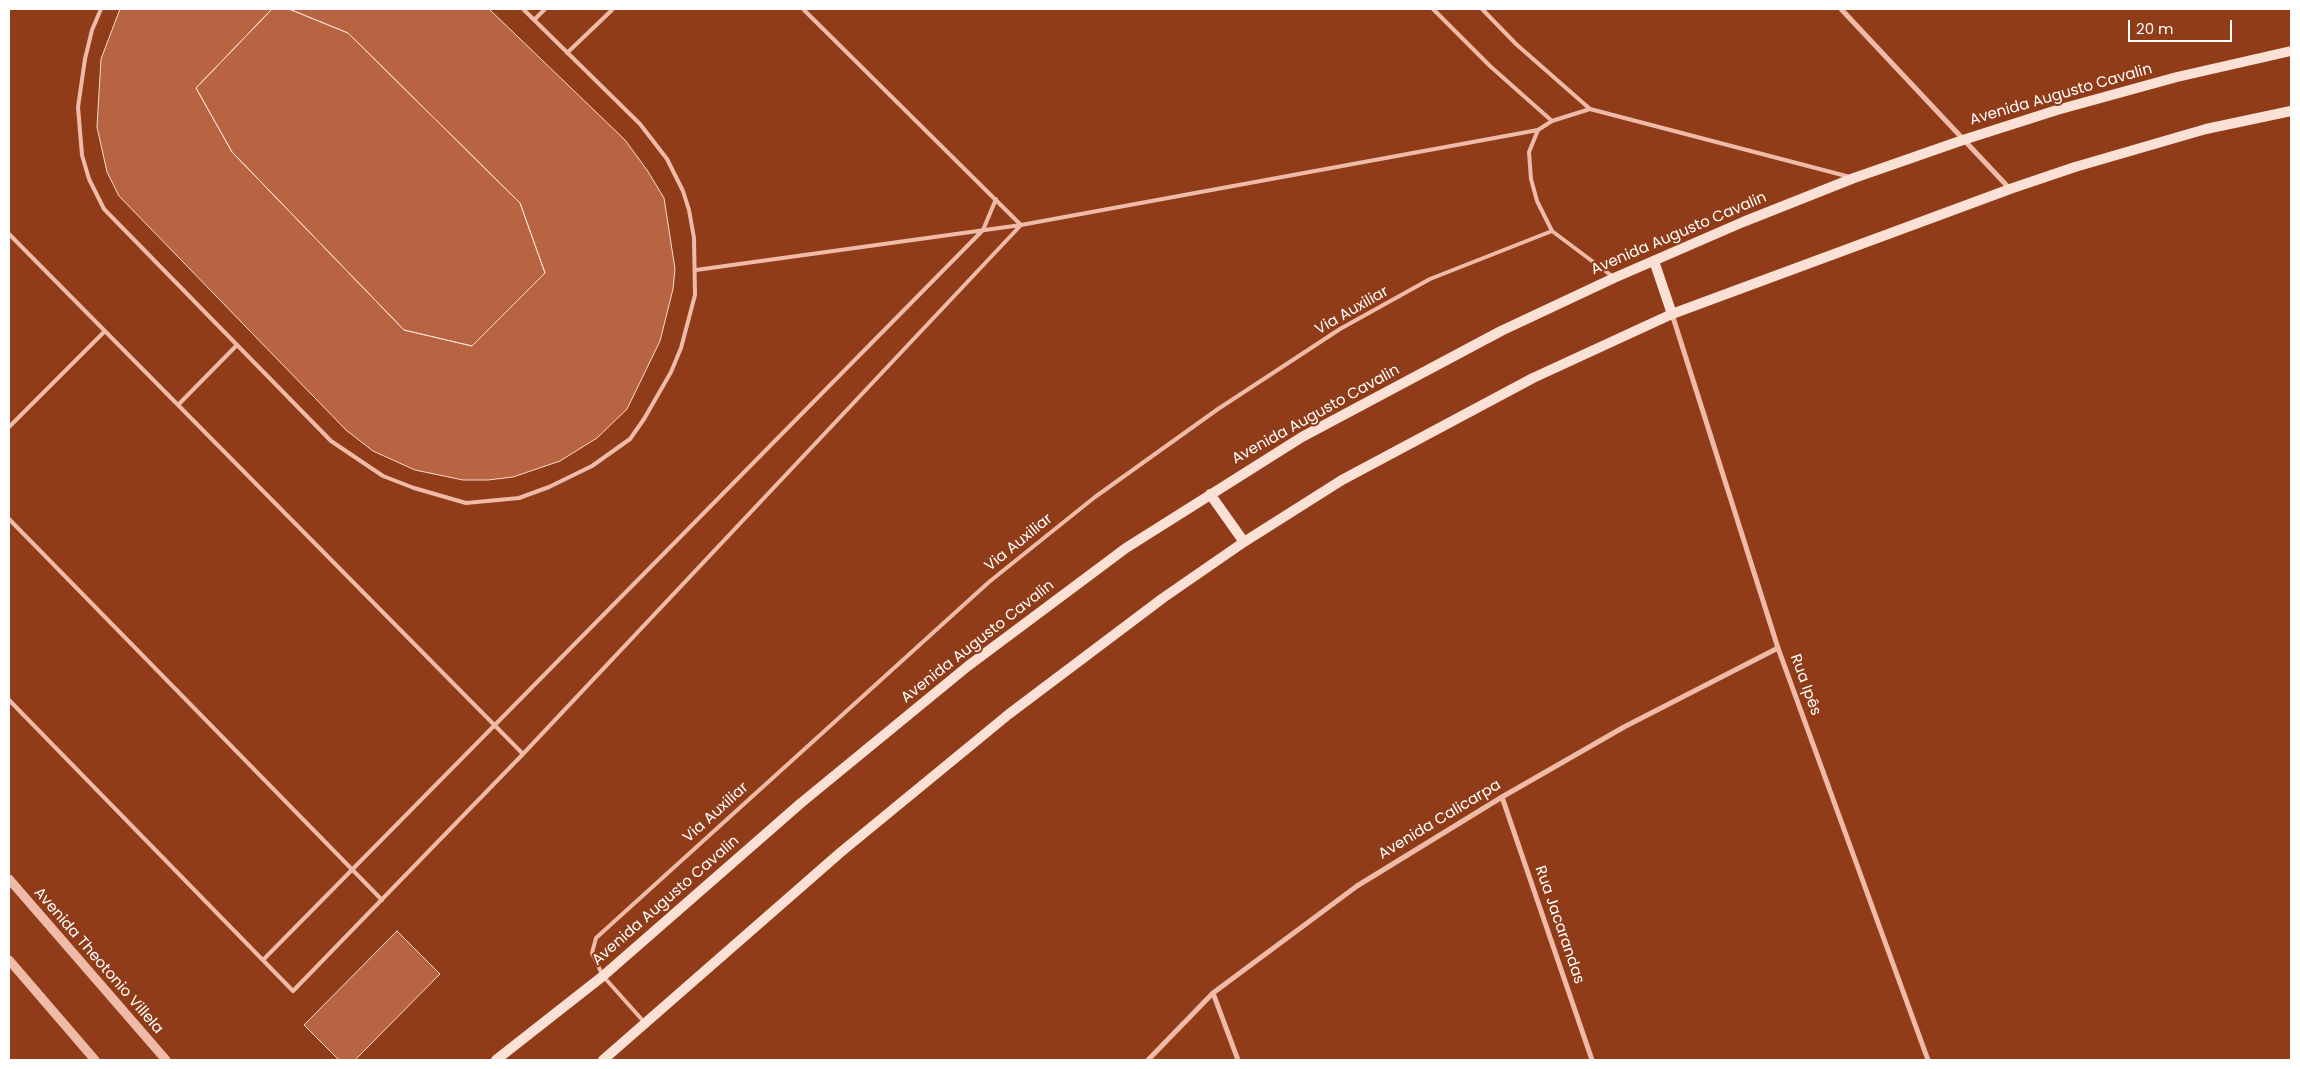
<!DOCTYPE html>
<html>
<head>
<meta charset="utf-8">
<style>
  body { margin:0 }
  #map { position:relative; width:2300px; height:1069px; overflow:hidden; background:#903c19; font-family:Poppins,sans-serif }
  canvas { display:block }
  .frame { position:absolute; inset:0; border:10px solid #fff; pointer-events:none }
  .scale { position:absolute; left:2128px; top:20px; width:104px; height:22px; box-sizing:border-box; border:2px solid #fff; border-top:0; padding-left:6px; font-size:15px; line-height:18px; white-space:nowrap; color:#fff; -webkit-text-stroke:4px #903c19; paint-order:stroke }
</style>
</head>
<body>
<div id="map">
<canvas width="2300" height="1069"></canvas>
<div class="frame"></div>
<div class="scale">20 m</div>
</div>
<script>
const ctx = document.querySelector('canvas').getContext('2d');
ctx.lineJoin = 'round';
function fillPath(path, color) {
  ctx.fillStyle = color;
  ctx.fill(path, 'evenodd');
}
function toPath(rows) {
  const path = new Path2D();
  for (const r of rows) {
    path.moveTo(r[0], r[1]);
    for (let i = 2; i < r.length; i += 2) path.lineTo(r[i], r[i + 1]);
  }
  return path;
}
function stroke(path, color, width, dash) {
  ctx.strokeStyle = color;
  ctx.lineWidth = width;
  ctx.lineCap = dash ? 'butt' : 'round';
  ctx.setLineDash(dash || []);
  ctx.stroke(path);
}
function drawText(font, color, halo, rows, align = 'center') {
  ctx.font = font + ' Poppins,sans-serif';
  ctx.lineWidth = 4;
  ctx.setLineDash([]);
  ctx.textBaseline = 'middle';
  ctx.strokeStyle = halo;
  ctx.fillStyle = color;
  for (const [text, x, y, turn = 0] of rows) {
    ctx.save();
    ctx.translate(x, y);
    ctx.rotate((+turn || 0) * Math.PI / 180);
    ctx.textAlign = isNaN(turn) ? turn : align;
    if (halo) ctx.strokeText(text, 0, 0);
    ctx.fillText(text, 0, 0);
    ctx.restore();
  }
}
const building = toPath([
  [120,9,272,9,196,88,232,152,404,330,472,346,545,273,520,203,348,33,289,9,489,9,625,140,647,170,664,198,675,269,673,289,660,341,627,409,597,438,560,461,513,477,488,480,463,480,415,470,373,451,346,430,119,196,107,172,97,127,101,59,120,9],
  [272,9,289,9,348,33,520,203,545,273,472,346,404,330,232,152,196,88,272,9],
  [397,931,440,974,355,1060,339,1060,304,1025,397,931]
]);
fillPath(building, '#b86342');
stroke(building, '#fbdace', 1);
stroke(toPath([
  [101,9,92,30,85,59,78,107,82,155,89,179,104,209,331,441,383,476,414,488,466,503,519,498,549,487,592,466,630,439,644,419,671,372,681,348,695,295,694,238,689,210,683,191,667,159,640,124,523,9],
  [1433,9,1490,66,1552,121],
  [1482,9,1516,44,1590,109],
  [534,20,545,9],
  [567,53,613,9],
  [9,234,523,754],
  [696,270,1021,225,1538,130],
  [1612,276,1552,231,1537,201,1531,179,1529,152,1538,130,1552,121,1590,109,1850,177],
  [178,405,237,345],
  [9,427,105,331],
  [9,519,382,900],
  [9,700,293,991,523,754,1021,225,803,9],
  [263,960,983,230,996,199],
  [645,1023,603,976,592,953,596,938,989,582,1095,497,1218,409,1340,329,1430,279,1552,231]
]), '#efbba8', 4);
stroke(toPath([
  [1841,9,2010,189],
  [1672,314,1778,648,1928,1060],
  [1502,797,1592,1060],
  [1213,993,1238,1060],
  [1148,1060,1213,993,1357,886,1502,797,1624,727,1778,648]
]), '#efbba8', 5);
stroke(toPath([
  [9,879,166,1060],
  [9,960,95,1060]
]), '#efbba8', 9);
stroke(toPath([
  [1654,261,1672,314],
  [1210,494,1244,542],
  [496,1060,603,976,801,803,968,666,1126,548,1302,437,1501,331,1614,278,1743,222,1854,178,1963,140,2057,110,2177,77,2291,51],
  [603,1060,841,852,1009,714,1163,598,1244,542,1342,480,1533,378,1672,314,2010,189,2075,167,2206,129,2291,111]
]), '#fae0d5', 10);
drawText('15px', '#fff', '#903c19', [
  ["Avenida Augusto Cavalin",2061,95,-16],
  ["Avenida Augusto Cavalin",1679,234,-23],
  ["Via Auxiliar",1352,311,-30],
  ["Avenida Augusto Cavalin",1316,415,-29],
  ["Via Auxiliar",1019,543,-39],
  ["Avenida Augusto Cavalin",978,642,-38],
  ["Rua Ipês",1805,685,70],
  ["Via Auxiliar",716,813,-42],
  ["Avenida Calicarpa",1440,820,-31],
  ["Avenida Augusto Cavalin",666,901,-41],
  ["Rua Jacarandas",1559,925,71],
  ["Avenida Theotonio Villela",98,961,49]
]);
</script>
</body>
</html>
